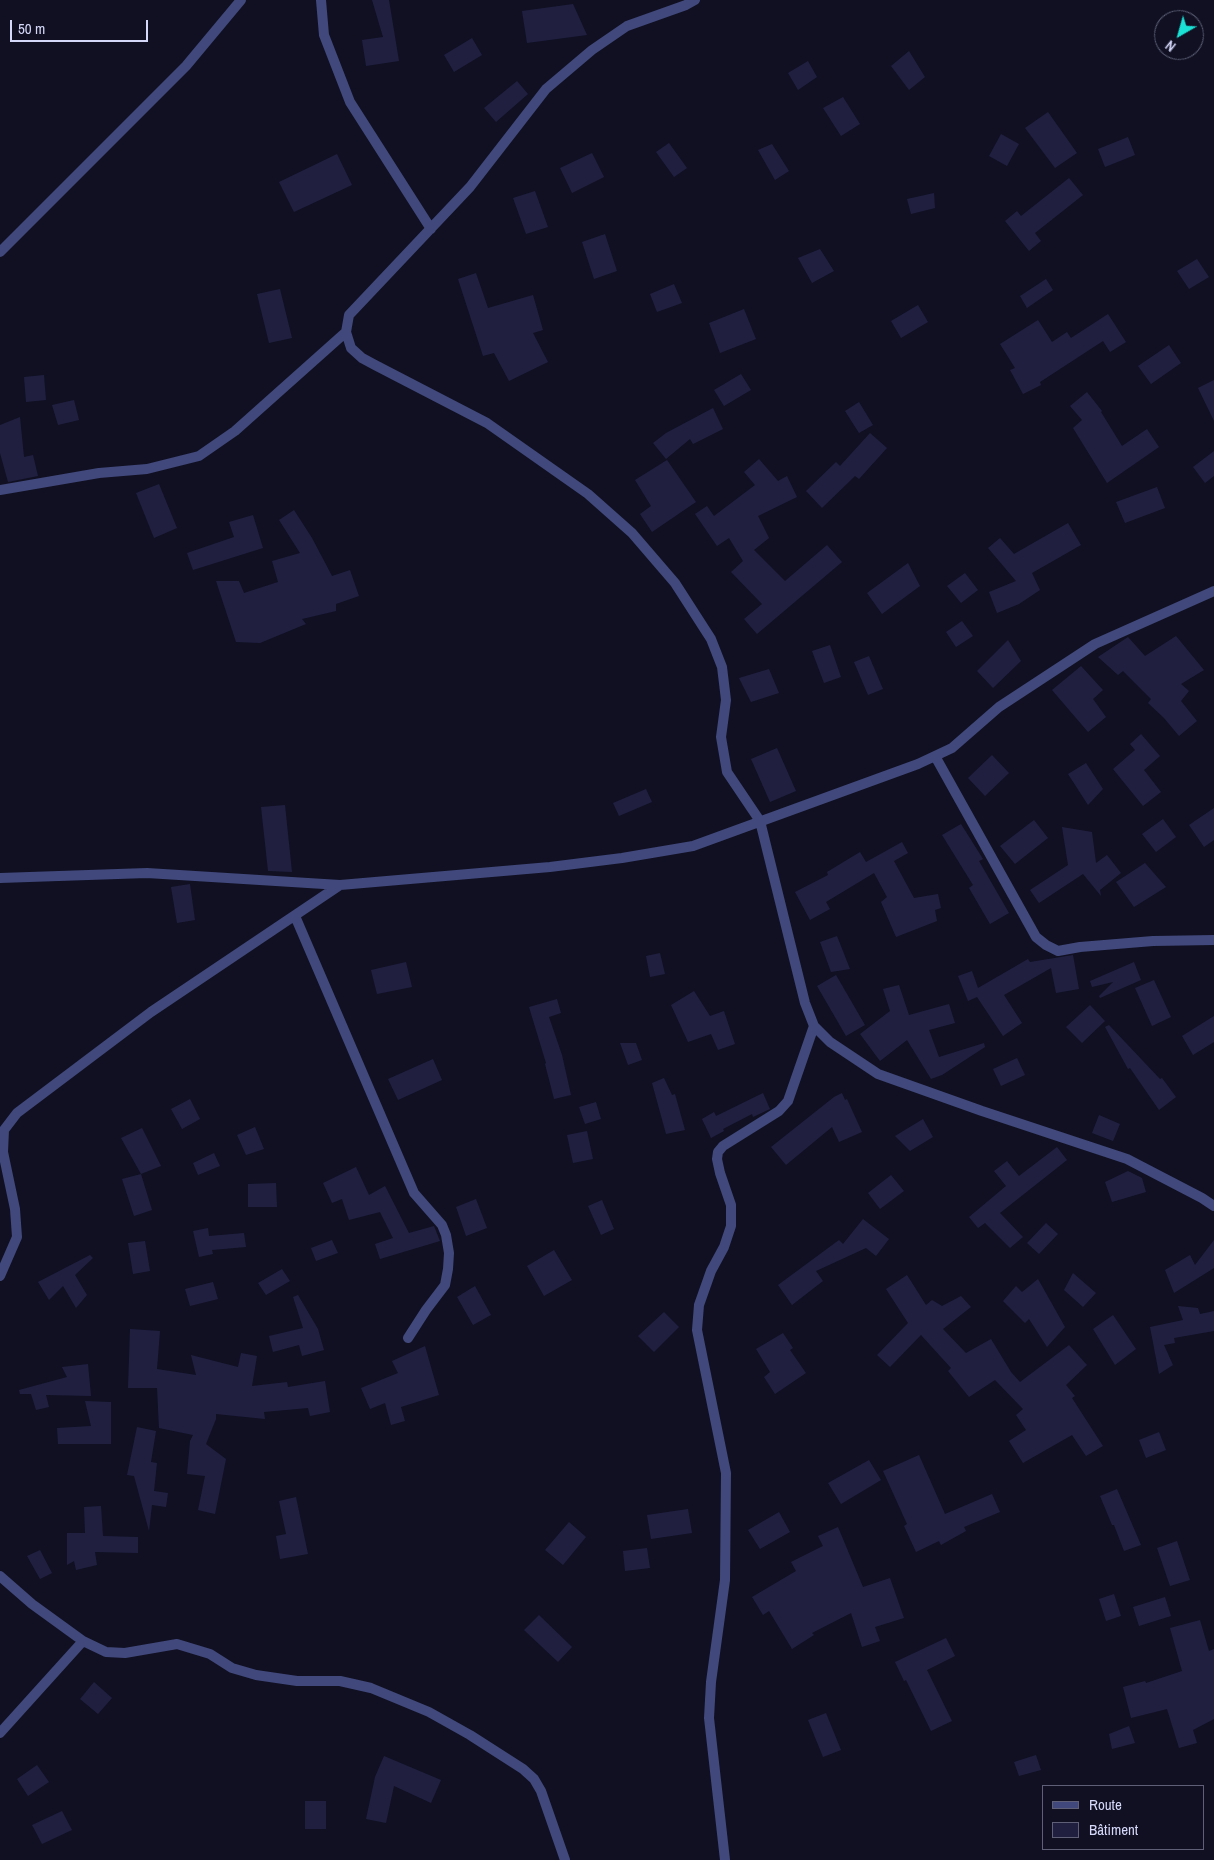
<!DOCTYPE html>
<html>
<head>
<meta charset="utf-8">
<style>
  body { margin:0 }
  #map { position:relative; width:1214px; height:1860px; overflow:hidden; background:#101022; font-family:"Archivo Narrow",sans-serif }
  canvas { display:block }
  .legend { position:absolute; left:1042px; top:1785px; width:162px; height:65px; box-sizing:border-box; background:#101022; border:1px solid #5f6078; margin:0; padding:6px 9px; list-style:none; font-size:15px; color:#d6d8fa }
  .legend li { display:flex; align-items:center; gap:10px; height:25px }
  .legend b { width:25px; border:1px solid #5f6078 }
  .north { position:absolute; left:1154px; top:10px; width:50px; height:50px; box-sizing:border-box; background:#101022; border:1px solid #5f6078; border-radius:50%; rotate:218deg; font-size:14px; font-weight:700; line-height:20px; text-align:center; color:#d6d8fa }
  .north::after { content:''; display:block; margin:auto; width:18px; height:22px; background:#1ae2d5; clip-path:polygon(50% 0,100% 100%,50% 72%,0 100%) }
  .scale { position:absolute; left:10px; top:20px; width:138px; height:22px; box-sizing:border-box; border:2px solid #d6d8fa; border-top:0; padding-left:6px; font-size:15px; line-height:18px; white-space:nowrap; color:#d6d8fa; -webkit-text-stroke:4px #101022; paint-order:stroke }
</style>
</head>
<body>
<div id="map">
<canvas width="1214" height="1860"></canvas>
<ul class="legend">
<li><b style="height:6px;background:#41487b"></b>Route</li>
<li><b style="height:14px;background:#201f40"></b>Bâtiment</li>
</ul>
<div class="north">N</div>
<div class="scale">50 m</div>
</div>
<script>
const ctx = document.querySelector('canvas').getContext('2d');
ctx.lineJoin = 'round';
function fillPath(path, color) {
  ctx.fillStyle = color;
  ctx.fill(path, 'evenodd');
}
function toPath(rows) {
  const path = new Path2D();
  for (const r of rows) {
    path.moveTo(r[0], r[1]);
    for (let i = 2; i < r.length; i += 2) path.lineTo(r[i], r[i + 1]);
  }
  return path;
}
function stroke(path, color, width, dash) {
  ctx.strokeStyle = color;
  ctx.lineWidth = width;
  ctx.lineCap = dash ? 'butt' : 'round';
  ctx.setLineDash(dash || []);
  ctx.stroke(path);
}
fillPath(toPath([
  [372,0,389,0,399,61,366,66,362,40,383,37],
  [573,4,587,35,527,43,522,11],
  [472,38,482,55,454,72,444,55],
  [909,51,925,77,909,90,891,66],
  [808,61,817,77,798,90,788,73],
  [517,81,528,94,496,122,484,108],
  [843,97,860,124,841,136,823,108],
  [1048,112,1077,153,1055,168,1025,128],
  [1001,134,1019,144,1007,166,989,156],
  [1128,137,1135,155,1105,167,1098,149],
  [669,143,687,168,674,177,656,152],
  [772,144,789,171,775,180,758,150],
  [592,153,604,177,572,193,560,168],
  [337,154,352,185,294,212,279,182],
  [1069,178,1083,195,1035,233,1041,241,1029,251,1005,221,1017,211,1021,216],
  [535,191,548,227,526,234,513,198],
  [934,193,935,208,911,214,907,199],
  [605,234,617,271,594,279,582,242],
  [820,249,834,271,812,283,798,258],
  [1197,259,1209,277,1189,289,1177,271],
  [476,273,488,308,533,295,543,330,533,333,548,362,509,381,494,353,483,356,458,279],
  [1046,279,1053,290,1027,308,1020,296],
  [674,284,682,303,657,312,650,294],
  [280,289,292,338,269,343,257,294],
  [918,305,928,322,901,338,891,321],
  [744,309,756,339,720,353,709,323],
  [1108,314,1126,342,1110,352,1103,341,1040,382,1041,385,1023,394,1010,370,1015,368,1000,344,1038,320,1052,342,1067,332,1071,338],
  [1169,345,1181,363,1151,384,1138,366],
  [741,374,751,390,724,406,714,390],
  [44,375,46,400,26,402,24,377],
  [1214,380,1214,421,1198,388],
  [1087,392,1102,411,1101,412,1122,446,1147,429,1159,447,1107,483,1073,428,1082,420,1070,406],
  [74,400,79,420,58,425,52,405],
  [859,402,873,425,859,433,845,411],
  [713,408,723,429,693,444,690,439,666,459,653,443,666,433],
  [20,417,24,457,33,455,38,476,8,482,0,453,0,425],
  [870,433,887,448,859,479,855,476,822,508,806,491,836,462,840,466],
  [1214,451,1214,476,1205,483,1193,467],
  [759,459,778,481,787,476,797,497,758,516,769,538,754,550,785,581,827,545,842,562,757,634,744,619,762,604,731,572,743,561,729,538,717,546,695,514,707,506,714,516,755,485,744,472],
  [667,460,696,502,652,532,640,514,651,506,635,480],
  [159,484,177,528,154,538,136,493],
  [1157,487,1165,508,1125,523,1116,502],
  [294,510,312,538,332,576,350,570,359,596,336,604,336,611,302,619,306,624,260,643,236,642,216,581,239,581,244,593,278,582,272,561,300,553,279,520],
  [253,515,263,548,193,570,187,553,234,537,229,522],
  [1068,523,1081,545,1032,573,1040,590,1019,604,997,613,989,592,1016,581,988,548,1000,538,1014,554],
  [908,563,920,586,882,614,867,593],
  [965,573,978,590,961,603,947,586],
  [962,621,973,636,956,647,946,632],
  [1176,636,1204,670,1181,684,1189,691,1181,701,1197,721,1179,736,1164,718,1148,703,1151,699,1123,671,1118,675,1098,657,1128,637,1145,656],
  [1008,640,1021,661,993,688,977,671],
  [830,645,841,677,824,683,812,651],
  [869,656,883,689,868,695,854,662],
  [1081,666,1103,690,1093,699,1106,717,1088,732,1052,690],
  [769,669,779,693,751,702,739,678],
  [1141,734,1160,756,1144,770,1161,792,1143,806,1113,769,1135,750,1130,744],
  [777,748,796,791,770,802,751,759],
  [992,755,1009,773,985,796,968,778],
  [1086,763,1103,789,1088,805,1068,774],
  [646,789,652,802,619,816,613,803],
  [285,805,292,872,268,871,261,807],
  [1214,808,1214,840,1204,847,1189,825],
  [1163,819,1176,837,1156,852,1142,834],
  [1034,820,1048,838,1015,864,1000,846],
  [961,824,983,859,979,861,1009,913,990,924,969,888,973,885,942,835],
  [1062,827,1092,832,1096,863,1107,855,1121,873,1100,890,1101,896,1083,874,1039,903,1030,890,1068,865],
  [902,842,908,853,894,861,914,898,938,894,941,908,935,910,937,921,896,937,881,902,887,897,874,873,826,902,830,909,810,920,795,892,828,875,827,872,860,852,866,862],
  [1145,863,1166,887,1134,907,1116,882],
  [190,884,195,920,177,923,171,887],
  [837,936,850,969,831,972,820,942],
  [660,953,665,974,650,977,646,956],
  [1073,955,1079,989,1056,993,1051,968,1004,995,1022,1023,1003,1036,977,997,968,1001,958,976,972,971,978,988,1028,959,1030,962],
  [406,962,412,987,377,994,371,970],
  [1134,962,1141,980,1100,998,1099,996,1113,982,1092,987,1090,981],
  [836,975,865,1025,846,1036,817,986],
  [1154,980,1171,1017,1152,1026,1135,988],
  [899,985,909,1015,949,1004,955,1023,929,1030,939,1057,984,1043,985,1047,942,1075,931,1079,907,1040,880,1061,860,1034,890,1011,883,989],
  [694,991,710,1016,724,1011,735,1044,718,1050,711,1034,688,1042,671,1005],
  [557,999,561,1013,549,1017,562,1055,571,1095,554,1099,545,1064,546,1063,529,1007],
  [1090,1005,1105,1021,1082,1043,1066,1027],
  [1214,1016,1214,1042,1193,1055,1182,1036],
  [1109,1025,1160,1079,1162,1078,1176,1097,1159,1110,1130,1068,1128,1069,1105,1027],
  [620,1043,636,1043,642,1060,628,1065],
  [1017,1058,1025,1075,1001,1086,993,1069],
  [433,1059,442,1080,398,1100,388,1079],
  [664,1078,672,1095,675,1094,685,1130,666,1134,652,1083],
  [763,1093,770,1109,753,1117,752,1114,723,1129,724,1131,711,1138,702,1119,714,1112,716,1116],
  [842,1093,845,1100,847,1099,862,1132,839,1142,832,1127,786,1165,771,1147,834,1097],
  [190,1099,200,1119,182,1129,171,1109],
  [596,1102,601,1119,585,1124,579,1107],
  [1099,1115,1120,1124,1113,1141,1092,1133],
  [923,1119,933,1137,910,1151,895,1136],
  [255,1127,264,1149,246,1155,237,1135],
  [142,1128,161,1166,141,1174,121,1138],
  [587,1131,593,1159,573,1163,567,1135],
  [1057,1147,1067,1160,1000,1213,1023,1237,1010,1248,985,1223,978,1228,969,1217,1006,1186,994,1171,1007,1161,1019,1176],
  [214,1153,220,1166,198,1175,193,1163],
  [356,1167,369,1195,385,1186,409,1233,434,1226,440,1241,380,1259,375,1244,393,1238,380,1212,349,1220,342,1199,332,1203,323,1183],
  [1128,1171,1142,1178,1146,1192,1112,1202,1105,1182],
  [141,1174,152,1210,134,1216,122,1179],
  [891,1175,904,1191,880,1209,868,1193],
  [276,1183,277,1207,248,1207,248,1184],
  [476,1199,487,1228,466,1236,456,1207],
  [602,1200,614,1229,601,1235,588,1206],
  [863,1219,889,1239,876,1256,866,1248,816,1271,823,1281,792,1305,778,1285,839,1240,843,1244],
  [1046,1223,1058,1234,1039,1254,1027,1243],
  [208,1228,209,1236,244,1233,246,1247,212,1250,213,1254,199,1257,193,1231],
  [332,1240,338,1253,316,1261,311,1248],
  [1214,1240,1214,1268,1174,1293,1165,1270,1190,1255,1195,1265],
  [145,1241,150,1271,133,1274,128,1243],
  [554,1250,572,1280,544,1296,527,1266],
  [90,1255,93,1258,75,1275,87,1295,76,1308,63,1286,49,1300,38,1282],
  [282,1269,290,1281,266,1295,258,1283],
  [1073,1273,1096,1293,1083,1307,1064,1290],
  [907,1275,926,1305,932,1300,942,1306,961,1296,971,1307,943,1329,966,1353,991,1339,1011,1372,1020,1382,1069,1345,1087,1365,1066,1385,1075,1396,1072,1398,1103,1446,1086,1456,1072,1435,1023,1463,1009,1441,1026,1430,1016,1415,1023,1409,995,1380,969,1397,948,1371,951,1368,921,1335,890,1367,877,1355,908,1323,886,1289],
  [1038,1279,1065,1327,1047,1347,1029,1319,1025,1323,1003,1301,1016,1286,1022,1292],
  [213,1282,218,1299,190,1306,185,1289],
  [475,1286,491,1315,473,1325,457,1297],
  [298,1295,318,1329,324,1350,302,1356,299,1345,273,1352,269,1336,303,1328,293,1297],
  [1178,1306,1198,1308,1200,1314,1214,1311,1214,1331,1174,1338,1175,1343,1164,1345,1173,1365,1159,1374,1150,1327,1183,1320],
  [664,1312,679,1327,654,1352,638,1336],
  [1113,1315,1136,1349,1115,1365,1093,1329],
  [130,1329,160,1331,157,1369,196,1375,191,1355,238,1367,241,1353,257,1356,252,1386,287,1382,288,1387,325,1381,330,1412,310,1416,308,1408,264,1412,265,1419,216,1414,216,1419,206,1444,226,1459,215,1514,198,1510,205,1476,187,1474,190,1441,193,1435,159,1428,157,1388,128,1388],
  [783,1333,793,1348,790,1350,806,1373,775,1394,764,1377,770,1372,756,1349],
  [425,1346,439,1395,401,1407,405,1421,391,1425,385,1403,370,1409,361,1388,398,1373,392,1361],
  [88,1364,91,1396,46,1395,49,1407,36,1410,31,1394,20,1394,19,1390,67,1377,62,1367],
  [85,1401,111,1402,111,1444,58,1444,57,1428,91,1426],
  [137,1427,156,1431,151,1462,157,1463,154,1491,168,1493,166,1507,152,1505,149,1531,134,1476,127,1475],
  [1159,1432,1166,1450,1146,1458,1139,1440],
  [919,1455,945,1514,992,1494,1000,1512,964,1527,966,1531,941,1545,939,1541,916,1552,904,1526,907,1524,883,1471],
  [869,1460,881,1480,841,1504,828,1483],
  [1117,1489,1141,1545,1124,1551,1114,1525,1112,1525,1100,1496],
  [296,1497,308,1554,280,1559,276,1536,286,1534,279,1501],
  [101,1506,103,1536,138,1537,138,1553,95,1552,97,1565,76,1570,74,1561,67,1565,67,1533,85,1533,84,1507],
  [688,1509,692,1533,651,1539,647,1515],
  [779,1512,790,1532,760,1549,748,1530],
  [569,1522,586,1537,563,1565,545,1550],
  [838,1527,863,1587,890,1578,904,1618,875,1627,880,1641,862,1647,851,1613,812,1633,814,1635,792,1649,769,1611,763,1615,752,1597,796,1571,791,1562,823,1546,818,1536],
  [1177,1541,1190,1580,1170,1586,1157,1548],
  [647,1548,650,1568,625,1571,623,1551],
  [40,1550,52,1573,40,1579,27,1556],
  [1114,1594,1121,1616,1106,1621,1099,1599],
  [1165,1597,1171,1616,1139,1626,1133,1607],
  [539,1615,572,1647,558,1662,524,1630],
  [1200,1620,1209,1651,1214,1649,1214,1719,1193,1730,1197,1743,1179,1748,1167,1709,1131,1718,1123,1687,1145,1681,1146,1683,1182,1671,1170,1628],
  [946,1638,955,1656,927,1670,952,1721,931,1731,906,1680,904,1681,895,1662],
  [94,1682,112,1698,98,1714,80,1699],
  [826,1713,841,1750,823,1757,808,1720],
  [1129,1726,1135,1743,1112,1749,1109,1734],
  [1036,1755,1041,1770,1019,1776,1014,1762],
  [384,1756,441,1780,431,1803,394,1786,386,1823,366,1819,375,1777],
  [37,1765,49,1782,28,1796,17,1779],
  [305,1801,326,1801,326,1829,305,1829],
  [62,1811,72,1830,42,1844,32,1825]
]), '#201f40');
stroke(toPath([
  [321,0,324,35,350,102,431,229],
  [695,0,686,5,627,26,592,50,546,89,470,187,349,315,346,332,351,348,362,358,375,365,487,423,588,494,632,533,675,583,711,639,722,667,726,700,721,737,727,772,760,821,805,1003,814,1026,830,1042,878,1074,982,1111,1127,1159,1202,1198,1214,1206],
  [0,252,186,66,241,0],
  [0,490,99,473,147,469,199,456,235,431,346,332],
  [935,756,1036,937,1046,945,1058,951,1080,947,1153,941,1214,940],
  [0,878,147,873,340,885,550,867,622,858,693,846,918,764,952,748,999,707,1095,644,1214,591],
  [295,916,414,1193,442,1225,446,1235,449,1253,448,1269,445,1285,426,1310,408,1338],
  [0,1276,17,1237,15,1209,3,1152,4,1130,17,1113,151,1012,340,885],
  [0,1576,32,1604,83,1641,106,1652,125,1653,177,1644,210,1654,232,1668,256,1675,297,1681,340,1681,371,1688,429,1712,470,1735,523,1769,534,1779,541,1791,565,1860],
  [0,1733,83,1641],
  [725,1860,709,1718,711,1682,725,1580,726,1473,697,1330,699,1305,711,1271,724,1247,731,1226,731,1205,720,1173,717,1159,718,1152,723,1146,779,1111,788,1101,814,1026]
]), '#41487b', 10);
</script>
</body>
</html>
